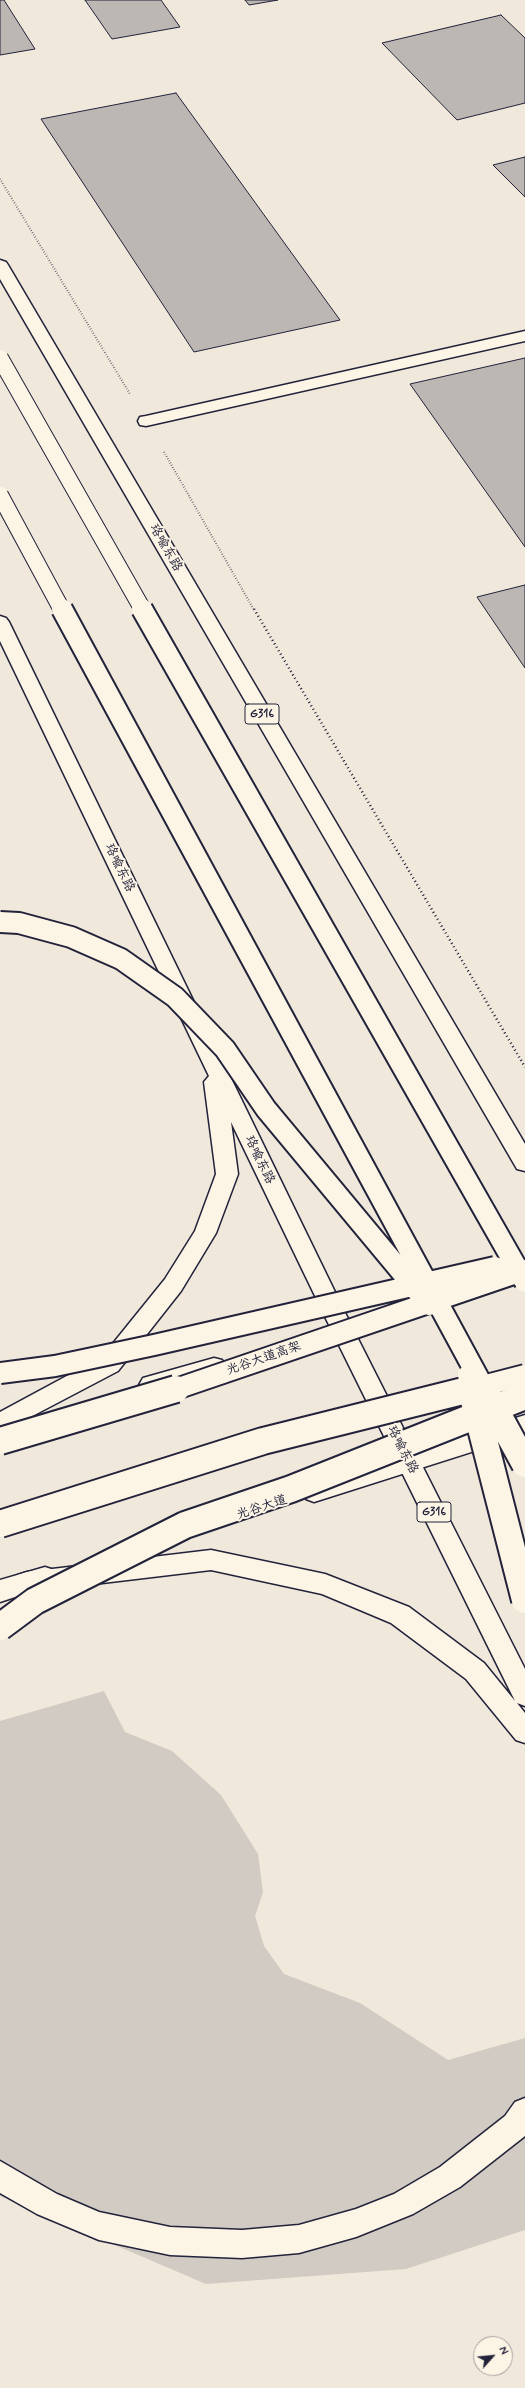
<!DOCTYPE html>
<html>
<head>
<meta charset="utf-8">
<style>
  body { margin:0 }
  #map { position:relative; width:525px; height:2388px; overflow:hidden; background:#efe8db; font-family:Mynerve,sans-serif }
  canvas { display:block }
  .north { position:absolute; left:473px; top:2336px; width:40px; height:40px; box-sizing:border-box; background:#fcf5e5; border:1px solid #a5a1a1; border-radius:50%; rotate:63deg; font-size:11px; font-weight:700; line-height:16px; text-align:center; color:#22223b }
  .north::after { content:''; display:block; margin:auto; width:14px; height:18px; background:#22223b; clip-path:polygon(50% 0,100% 100%,50% 72%,0 100%) }
</style>
</head>
<body>
<div id="map">
<canvas width="525" height="2388"></canvas>
<div class="north">N</div>
</div>
<script>
const ctx = document.querySelector('canvas').getContext('2d');
ctx.lineJoin = 'round';
function fillPath(path, color) {
  ctx.fillStyle = color;
  ctx.fill(path, 'evenodd');
}
function toPath(rows) {
  const path = new Path2D();
  for (const r of rows) {
    path.moveTo(r[0], r[1]);
    for (let i = 2; i < r.length; i += 2) path.lineTo(r[i], r[i + 1]);
  }
  return path;
}
function stroke(path, color, width, dash) {
  ctx.strokeStyle = color;
  ctx.lineWidth = width;
  ctx.lineCap = dash ? 'butt' : 'round';
  ctx.setLineDash(dash || []);
  ctx.stroke(path);
}
function drawText(font, color, halo, rows, align = 'center') {
  ctx.font = font + ' Mynerve,"LXGW WenKai TC",sans-serif';
  ctx.lineWidth = 4;
  ctx.setLineDash([]);
  ctx.textBaseline = 'middle';
  ctx.strokeStyle = halo;
  ctx.fillStyle = color;
  for (const [text, x, y, turn = 0] of rows) {
    ctx.save();
    ctx.translate(x, y);
    ctx.rotate((+turn || 0) * Math.PI / 180);
    ctx.textAlign = isNaN(turn) ? turn : align;
    if (halo) ctx.strokeText(text, 0, 0);
    ctx.fillText(text, 0, 0);
    ctx.restore();
  }
}
fillPath(toPath([
  [104,1691,125,1732,172,1751,221,1795,258,1854,263,1892,255,1916,264,1946,284,1974,360,2003,448,2060,525,2038,525,2230,406,2269,206,2284,0,2196,0,1721]
]), '#d1cbc3');
const building = toPath([
  [0,0,4,0,35,49,0,55,0,0],
  [85,0,161,0,180,27,112,39,85,0],
  [245,0,278,0,249,5,245,0],
  [501,15,525,38,525,103,457,120,382,43,501,15],
  [176,93,340,320,194,352,41,119,176,93],
  [525,157,525,197,493,165,525,157],
  [525,358,525,547,410,384,525,358],
  [525,585,525,668,477,597,525,585]
]);
fillPath(building, '#bcb7b3');
stroke(building, '#22223b', 1);
const minor = toPath([
  [525,331,525,341,146,426,140,425,138,421,140,417,146,416,525,331]
]);
const major = toPath([
  [214,1358,222,1360,226,1367,222,1374,151,1394,143,1392,139,1385,143,1378,214,1358],
  [525,1415,525,1435,314,1502,306,1499,302,1492,306,1485,314,1482,525,1415],
  [45,1567,54,1570,57,1577,54,1584,0,1602,0,1580,45,1567]
]);
const highway = toPath([
  [0,260,6,262,8,265,525,1144,525,1171,517,1169,0,279,0,260],
  [0,616,6,618,9,622,353,1329,525,1669,525,1706,517,1703,525,1713,525,1743,516,1740,466,1679,391,1623,322,1594,211,1570,27,1592,18,1589,15,1582,18,1575,27,1572,211,1550,325,1574,409,1607,484,1663,515,1701,331,1329,231,1122,238,1174,216,1233,181,1291,118,1371,0,1433,0,1412,102,1357,165,1279,195,1231,216,1174,204,1082,209,1076,0,641,0,616],
  [525,2098,525,2136,460,2187,413,2214,356,2237,299,2253,242,2258,170,2255,99,2240,37,2214,0,2193,0,2161,57,2194,99,2212,170,2227,242,2230,299,2225,356,2209,394,2194,440,2167,505,2116,515,2102,525,2098]
]);
stroke(minor, '#22223b', 3);
stroke(major, '#22223b', 3);
stroke(highway, '#22223b', 3);
stroke(toPath([
  [0,179,130,394],
  [164,452,254,610]
]), '#22223b', 2, [0.5, 2]);
stroke(toPath([
  [254,609,525,1067]
]), '#22223b', 2.5, [1, 3]);
fillPath(minor, '#fcf5e5');
fillPath(major, '#fcf5e5');
fillPath(highway, '#fcf5e5');
const highwayBridgeFar2 = toPath([
  [0,358,143,610],
  [0,495,62,610]
]);
const highwayBridgeFar1 = toPath([
  [62,609,485,1390],
  [142,609,525,1282],
  [0,922,19,923,71,937,121,959,175,997,225,1049,266,1109,429,1305],
  [0,1373,55,1366,154,1345,495,1267],
  [468,1375,472,1390],
  [173,1390,525,1270],
  [467,1390,525,1375]
]);
const highwayBridge = toPath([
  [471,1389,525,1600],
  [484,1389,525,1464],
  [0,1441,176,1389],
  [0,1524,263,1441,471,1389],
  [0,1627,35,1601,185,1525,291,1489,525,1396]
]);
stroke(highwayBridgeFar2, '#22223b', 18, []);
stroke(highwayBridgeFar1, '#22223b', 24, []);
stroke(highwayBridge, '#22223b', 30, []);
stroke(highwayBridgeFar2, '#fcf5e5', 16);
stroke(highwayBridgeFar1, '#fcf5e5', 20);
stroke(highwayBridge, '#fcf5e5', 26);
for (const [x, y, w] of [
  [262,714,34],
  [434,1512,34]
]) {
  const box = new Path2D();
  box.roundRect(x - w / 2, y - 10, w, 20, 3);
  ctx.fillStyle = '#fcf5e5';
  ctx.fill(box);
  stroke(box, '#22223b', 1);
}
drawText('bold 12px', '#22223b', null, [
  ["G316",262,714],
  ["G316",434,1512]
]);
drawText('13px', '#22223b', '#fcf5e5', [
  ["珞喻东路",165,548,60],
  ["珞喻东路",119,868,64],
  ["珞喻东路",259,1160,64],
  ["光谷大道高架",264,1359,-19],
  ["珞喻东路",402,1450,63],
  ["光谷大道",262,1508,-18]
]);
</script>
</body>
</html>
